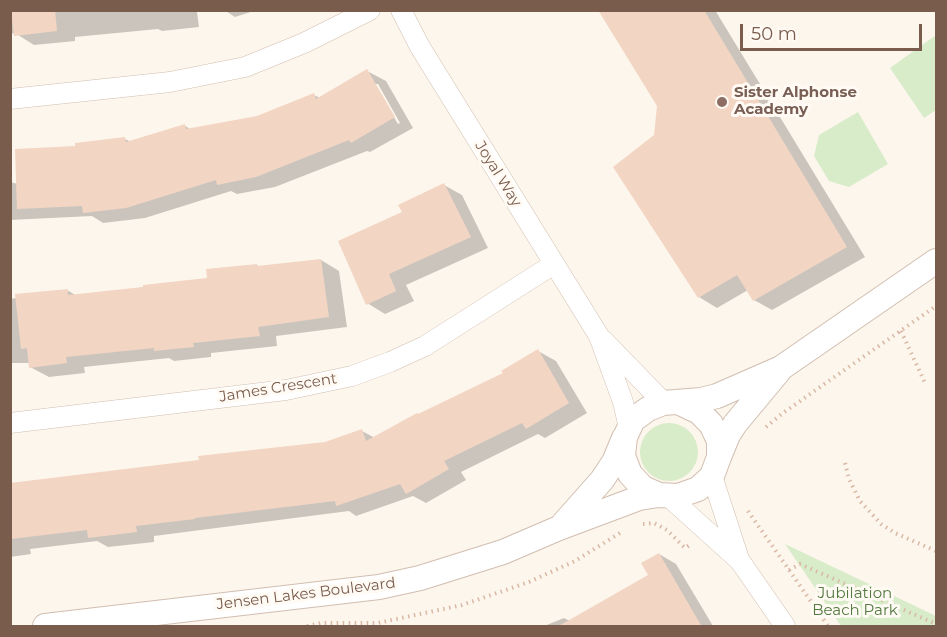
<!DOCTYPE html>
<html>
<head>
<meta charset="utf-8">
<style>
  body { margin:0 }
  #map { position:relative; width:947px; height:637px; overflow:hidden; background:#fdf6ec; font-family:Montserrat,sans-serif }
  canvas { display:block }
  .frame { position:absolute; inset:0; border:12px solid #7a5c4d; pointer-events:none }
  .scale { position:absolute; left:740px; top:24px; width:182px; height:27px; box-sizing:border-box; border:3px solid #7a5c4d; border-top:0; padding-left:8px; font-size:18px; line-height:21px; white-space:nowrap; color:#7a5c4d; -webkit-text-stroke:4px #fffaf3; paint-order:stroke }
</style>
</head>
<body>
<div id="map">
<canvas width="947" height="637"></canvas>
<div class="frame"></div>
<div class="scale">50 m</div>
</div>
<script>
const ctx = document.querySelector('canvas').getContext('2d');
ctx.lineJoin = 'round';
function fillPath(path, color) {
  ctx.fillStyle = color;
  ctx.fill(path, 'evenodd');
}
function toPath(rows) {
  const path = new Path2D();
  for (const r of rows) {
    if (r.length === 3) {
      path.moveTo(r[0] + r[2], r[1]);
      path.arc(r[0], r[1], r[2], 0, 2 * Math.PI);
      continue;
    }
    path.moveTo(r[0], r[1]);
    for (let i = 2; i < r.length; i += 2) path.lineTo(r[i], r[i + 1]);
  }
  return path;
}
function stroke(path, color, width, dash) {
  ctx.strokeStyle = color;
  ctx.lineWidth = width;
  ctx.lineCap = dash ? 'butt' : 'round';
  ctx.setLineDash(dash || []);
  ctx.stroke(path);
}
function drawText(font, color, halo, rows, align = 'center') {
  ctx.font = font + ' Montserrat,sans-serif';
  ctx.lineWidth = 6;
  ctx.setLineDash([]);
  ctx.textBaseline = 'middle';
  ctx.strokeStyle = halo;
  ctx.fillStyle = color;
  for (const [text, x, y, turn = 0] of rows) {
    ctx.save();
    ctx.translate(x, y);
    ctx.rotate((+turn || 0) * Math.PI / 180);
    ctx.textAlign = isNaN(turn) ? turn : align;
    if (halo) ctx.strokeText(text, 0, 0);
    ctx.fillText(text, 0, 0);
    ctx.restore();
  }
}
fillPath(toPath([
  [936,35,936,110,924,118,890,68],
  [858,112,888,164,849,187,829,181,814,156,819,135],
  [669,452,29],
  [785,544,936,616,936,626,841,626]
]), '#d8ecc9');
fillPath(toPath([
  [10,10,211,10,197,12,199,27,162,31,158,29,75,37,75,41,34,45,15,33,10,34],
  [224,10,257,10,235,17],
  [600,10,715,10,865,257,772,310,754,300,748,290,717,308,699,297,655,136,659,106],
  [367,71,386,81,413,128,370,152,367,151,275,187,237,194,231,191,145,218,103,223,92,216,10,220,10,182,18,184,77,147,125,139,131,142,185,126,192,130,258,117,314,95,320,98],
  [374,84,378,84,400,123,398,124],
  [444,185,462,195,488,248,406,285,414,301,385,314,367,303,404,213],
  [321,260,339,271,347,327,276,336,277,346,211,353,211,357,174,361,169,358,84,367,85,373,49,377,30,367,30,363,10,363,10,299,67,290,77,296,209,279,257,265,260,268],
  [538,351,556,361,587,413,545,438,538,434,461,472,466,480,426,503,413,496,356,516,349,511,154,536,154,542,108,547,97,541,30,549,31,554,10,557,10,485,325,444,362,431,375,438,505,374],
  [659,554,676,564,713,626,544,626,564,618,570,621,650,576]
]), '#0003');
fillPath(toPath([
  [11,10,55,10,57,31,14,36],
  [598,10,704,10,847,247,753,301,737,275,698,298,613,167,654,135,657,106],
  [367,69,395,117,351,143,349,140,256,177,217,185,216,180,126,208,83,213,82,206,17,209,15,149,75,146,75,143,125,137,126,142,185,124,186,129,257,116,314,93,316,99],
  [444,183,471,237,389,274,396,291,366,305,338,241,402,212,398,205],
  [321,259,329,317,258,327,260,336,193,343,194,347,154,351,154,348,66,357,67,363,29,368,27,348,21,349,15,294,68,289,68,295,143,287,143,285,207,278,206,269,257,264,257,266],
  [538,349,569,403,526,429,522,423,444,461,449,469,406,494,400,484,336,506,335,501,195,518,195,519,136,526,137,532,88,538,87,530,10,539,10,483,199,460,198,456,325,442,362,429,366,441,417,413,418,414,503,373,501,371],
  [659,553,702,627,557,627,648,575,641,563]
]), '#f3d5c3');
const minor = toPath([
  [401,10,420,47,599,336,623,402,629,428],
  [10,99,170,82,245,67,304,43,370,10],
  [603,340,664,403],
  [10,423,286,390,352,376,390,362,425,346,554,264],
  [712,476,739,559],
  [668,496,740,561,785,626]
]);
const tertiary = toPath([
  [680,403,699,412,711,424,719,441,719,457,712,476,698,489,678,496,659,495,643,488,630,474,623,456,625,437,633,420,648,409,663,403,701,400,717,396,781,368,936,261],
  [719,457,728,435,735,424,779,371],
  [563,524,602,480,614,462,624,438],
  [45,626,379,587,420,578,503,552,559,528,639,498,659,495]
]);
stroke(minor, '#d1beb0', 21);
stroke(tertiary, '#d1beb0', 26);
stroke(toPath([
  [901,331,925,383],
  [766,427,783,413,936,306],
  [845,463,849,479,860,501,881,524,895,533,936,551],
  [748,511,828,626],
  [643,524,654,523,667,530,685,548,691,544],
  [789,570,800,564,936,624],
  [307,626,321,623,378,623,462,605,529,582,575,561,620,533]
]), '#d9b8a5', 4, [1.5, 4.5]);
stroke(minor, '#fff', 20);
stroke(tertiary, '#fff', 24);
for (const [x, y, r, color] of [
  [722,102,6,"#8d6e63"]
]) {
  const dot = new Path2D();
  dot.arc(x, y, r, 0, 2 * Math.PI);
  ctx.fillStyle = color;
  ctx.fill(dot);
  stroke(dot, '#fffaf3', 2);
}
drawText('bold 15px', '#785e54', '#fffaf3', [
  ["Sister Alphonse",734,93],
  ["Academy",734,110]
], 'left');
drawText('15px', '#7a5c4d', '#fffaf3', [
  ["Joyal Way",498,174,58],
  ["James Crescent",278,388,-9],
  ["Jensen Lakes Boulevard",306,594,-7]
]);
drawText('15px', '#537a41', '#fffaf3', [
  ["Jubilation",855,594],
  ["Beach Park",855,611]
]);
</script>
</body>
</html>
